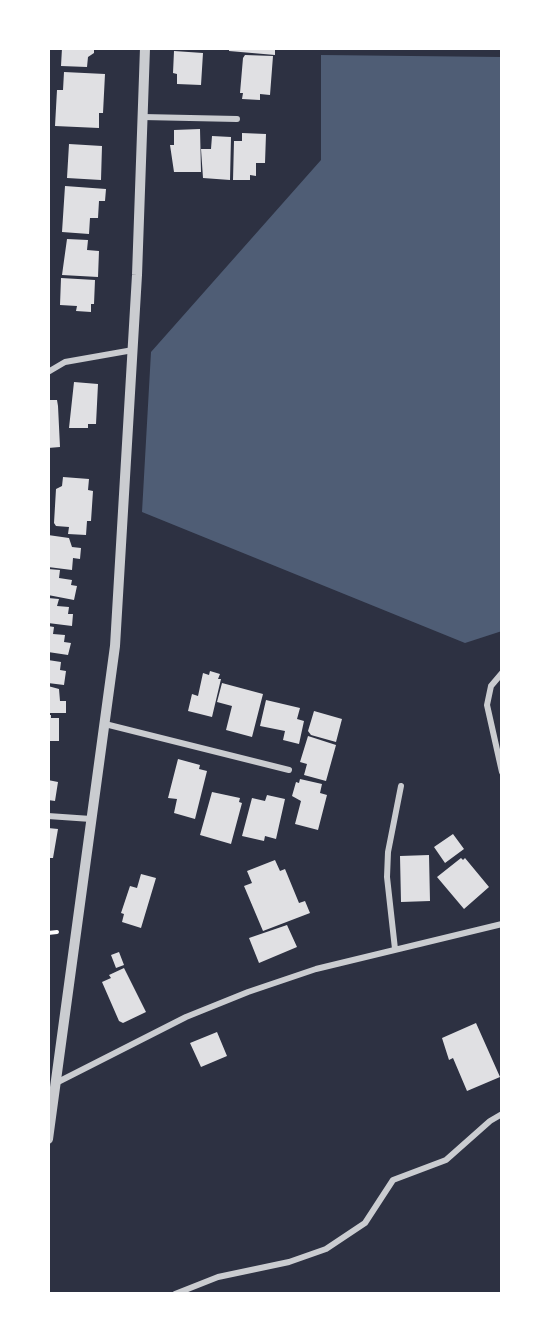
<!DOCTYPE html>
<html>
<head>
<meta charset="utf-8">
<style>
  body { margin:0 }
  #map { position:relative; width:550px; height:1342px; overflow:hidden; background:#2d3142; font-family:"IBM Plex Serif",serif }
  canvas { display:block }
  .frame { position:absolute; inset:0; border:50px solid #fff; pointer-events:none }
</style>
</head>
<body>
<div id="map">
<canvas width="550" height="1342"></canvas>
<div class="frame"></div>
</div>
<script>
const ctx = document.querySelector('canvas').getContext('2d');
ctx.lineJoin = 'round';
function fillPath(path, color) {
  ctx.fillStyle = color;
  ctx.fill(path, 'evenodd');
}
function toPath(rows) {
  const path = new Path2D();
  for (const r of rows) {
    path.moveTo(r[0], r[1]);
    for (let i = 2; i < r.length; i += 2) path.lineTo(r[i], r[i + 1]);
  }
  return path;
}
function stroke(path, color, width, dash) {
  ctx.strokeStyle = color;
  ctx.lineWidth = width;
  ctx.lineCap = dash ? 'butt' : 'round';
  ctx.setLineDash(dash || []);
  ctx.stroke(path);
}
fillPath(toPath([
  [321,55,502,57,502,631,465,643,142,512,151,352,321,160]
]), '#4f5d75');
fillPath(toPath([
  [62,48,94,48,94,53,88,57,87,67,61,66],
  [229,48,275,48,275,55,229,51],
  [174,51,203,53,201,85,177,84,177,74,173,73],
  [245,55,273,56,270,95,260,94,260,100,242,99,243,93,240,93,243,58],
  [64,72,105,74,103,113,99,113,99,128,55,126,57,90,63,90],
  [200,129,201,172,174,172,170,145,174,145,174,130],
  [242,133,266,134,265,163,256,163,256,176,250,175,250,180,233,180,234,141,242,141],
  [212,136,231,137,230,180,203,178,201,149,211,149],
  [69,144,102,146,101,180,67,178],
  [65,186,106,189,105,201,99,201,98,218,90,218,89,234,62,232],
  [67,239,88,240,87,250,99,251,98,277,62,275],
  [61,278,95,280,94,304,91,304,91,312,76,311,77,306,60,305],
  [74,382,98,384,96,424,88,424,88,428,69,428],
  [48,400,57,400,58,406,60,447,48,448],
  [63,477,89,479,88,490,93,491,91,521,87,521,86,535,68,534,69,527,56,526,54,523,56,489,62,486],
  [48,535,69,538,72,547,81,548,80,559,73,558,72,570,48,567],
  [48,569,60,570,59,578,72,580,71,585,77,586,74,600,48,595],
  [48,598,59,599,57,606,69,607,68,614,73,614,72,626,48,623],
  [48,626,54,627,53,634,65,635,64,642,71,643,68,655,48,652],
  [48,660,61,662,60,670,66,671,64,685,48,683],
  [210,671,220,674,218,679,221,679,212,717,188,711,192,694,198,696,203,673,209,675],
  [222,683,263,694,252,737,226,730,232,706,217,702],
  [48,686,59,689,60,701,66,701,66,713,48,713],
  [266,700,300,708,297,719,304,721,299,744,283,740,285,731,260,726],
  [314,711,342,719,336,742,311,735,308,731],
  [48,715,51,715,51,718,59,718,59,741,48,741],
  [308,736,336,745,326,781,304,775,307,764,300,762],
  [178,759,200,765,199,769,207,771,195,819,174,813,177,799,168,798],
  [300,779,322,784,320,793,327,795,318,830,295,824,301,801,292,796,296,782,299,783],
  [48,780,58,782,55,801,48,800],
  [212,792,240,798,239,802,242,803,231,844,200,835],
  [267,795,285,799,276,839,265,836,264,841,242,836,252,798,265,801],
  [48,828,58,829,53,858,48,858],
  [453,834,464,849,445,863,434,847],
  [429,855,430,901,401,902,400,856],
  [461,858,463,860,465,858,489,887,464,909,437,877],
  [275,860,280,871,285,869,299,903,305,901,310,913,263,931,244,886,252,883,247,871],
  [141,874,156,878,141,928,122,922,124,914,121,913,130,886,137,888],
  [287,925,297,947,259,963,249,938],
  [119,952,124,965,116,968,111,955],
  [124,968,146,1012,123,1023,119,1021,102,982,111,978,109,975],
  [476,1023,500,1077,467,1091,453,1058,449,1060,442,1038],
  [217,1032,227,1056,201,1067,190,1043]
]), '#e0e0e3');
stroke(toPath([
  [48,933,57,932]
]), '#fff', 4);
stroke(toPath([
  [143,117,237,119],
  [48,372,65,362,133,350],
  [502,673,491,686,487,705,502,772],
  [105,724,289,770],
  [48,816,91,819],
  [395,949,387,877,388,852,401,786],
  [56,1083,186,1017,248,992,316,969,502,924],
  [175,1294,218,1277,289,1262,326,1249,365,1223,393,1180,446,1160,490,1121,502,1114]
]), '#caccd0', 6);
stroke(toPath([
  [48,1139,115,646,137,275,145,48]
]), '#caccd0', 10);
</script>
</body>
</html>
